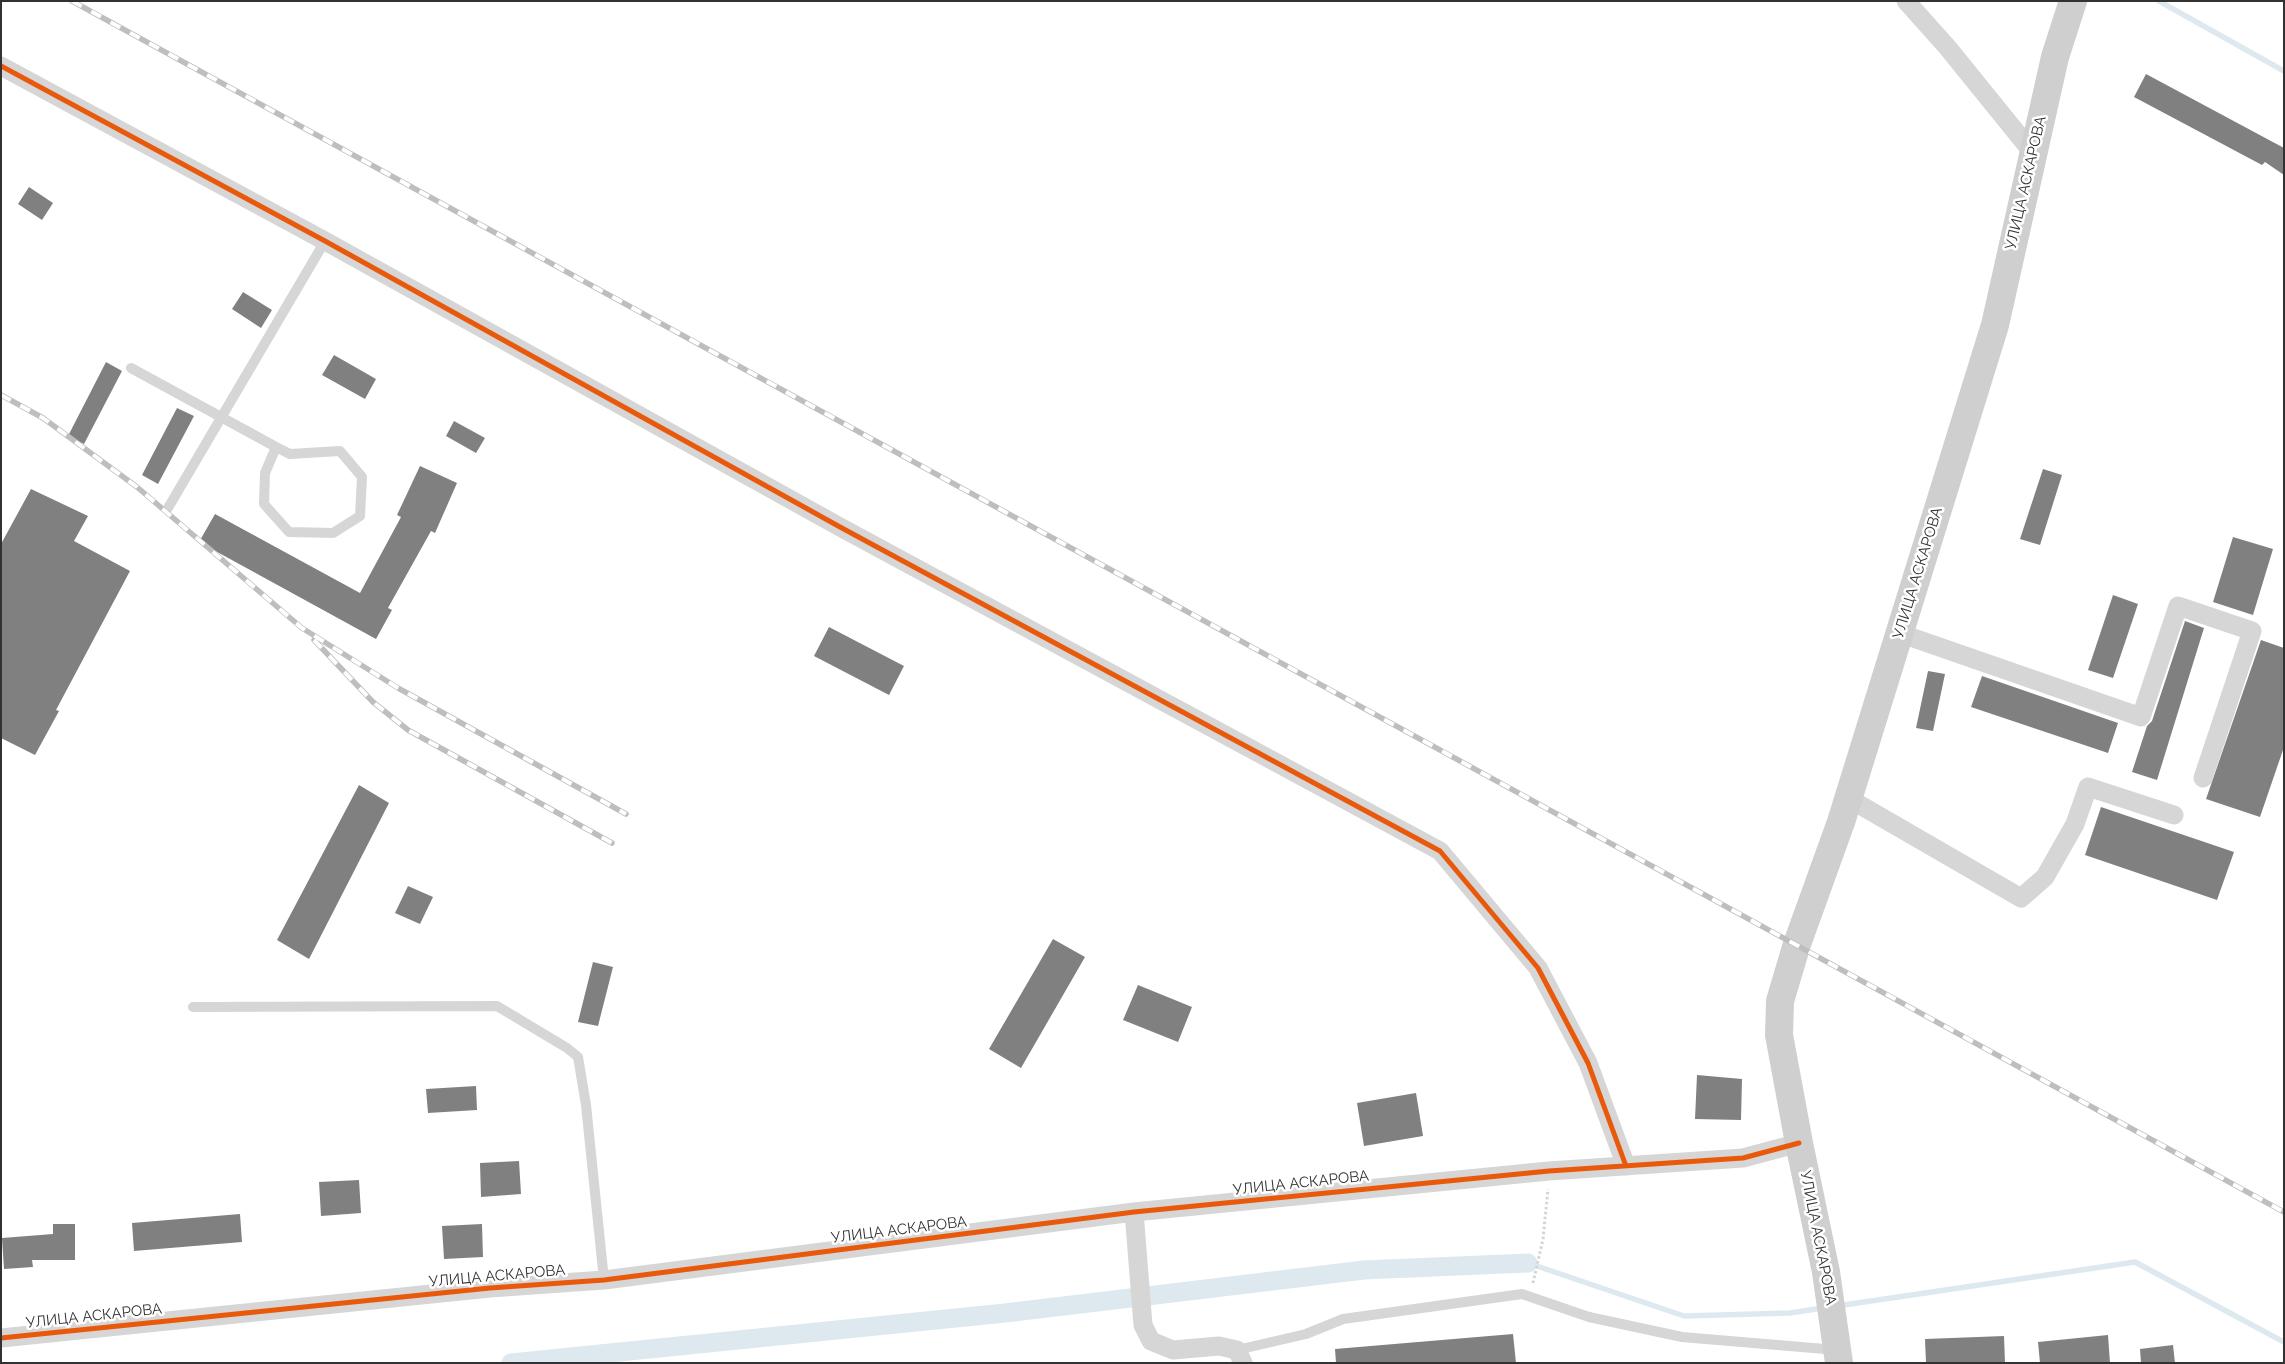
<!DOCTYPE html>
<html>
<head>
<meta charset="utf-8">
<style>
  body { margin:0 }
  #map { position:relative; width:2285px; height:1364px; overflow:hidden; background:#fff; font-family:Raleway,sans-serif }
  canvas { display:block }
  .frame { position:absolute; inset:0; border:2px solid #323232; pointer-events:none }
</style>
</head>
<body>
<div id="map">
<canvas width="2285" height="1364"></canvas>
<div class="frame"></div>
</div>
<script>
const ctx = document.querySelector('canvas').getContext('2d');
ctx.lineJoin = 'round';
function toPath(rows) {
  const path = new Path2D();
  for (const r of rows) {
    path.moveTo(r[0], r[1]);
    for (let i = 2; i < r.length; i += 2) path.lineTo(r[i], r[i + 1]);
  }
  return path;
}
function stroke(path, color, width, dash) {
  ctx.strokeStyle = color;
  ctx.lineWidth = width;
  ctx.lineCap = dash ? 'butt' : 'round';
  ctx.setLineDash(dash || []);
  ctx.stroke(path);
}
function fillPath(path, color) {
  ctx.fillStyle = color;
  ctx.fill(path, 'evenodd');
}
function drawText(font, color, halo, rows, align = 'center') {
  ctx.font = font + ' Raleway,sans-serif';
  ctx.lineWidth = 5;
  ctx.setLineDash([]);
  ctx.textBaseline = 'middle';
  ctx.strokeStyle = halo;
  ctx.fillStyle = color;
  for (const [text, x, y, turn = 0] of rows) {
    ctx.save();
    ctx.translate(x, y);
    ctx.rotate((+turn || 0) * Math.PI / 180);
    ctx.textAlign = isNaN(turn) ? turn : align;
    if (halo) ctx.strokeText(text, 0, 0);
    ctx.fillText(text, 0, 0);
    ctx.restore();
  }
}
stroke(toPath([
  [2159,1,2284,71],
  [1528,1263,1684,1316,1790,1313,1823,1308],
  [1837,1306,2135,1262,2284,1342]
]), '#dde9ef', 5.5);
stroke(toPath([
  [511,1363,1005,1313,1364,1270,1528,1263]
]), '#dde9ef', 19);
fillPath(toPath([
  [2146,74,2284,148,2284,175,2265,162,2262,165,2134,97],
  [29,187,53,203,42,220,18,204],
  [243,292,272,310,261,328,232,309],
  [334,355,376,379,365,399,322,375],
  [106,362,122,371,84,444,68,436],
  [177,408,194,416,158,484,142,475],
  [454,421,485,438,476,453,446,436],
  [420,466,457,483,435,533,431,531,388,608,392,610,376,639,199,542,215,514,360,593,401,517,397,515],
  [2043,469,2062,475,2040,545,2020,539],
  [31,489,88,516,74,541,130,571,56,710,59,711,35,755,1,738,1,544],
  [2233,537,2273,549,2253,615,2213,602],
  [2113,595,2138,604,2113,678,2088,670],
  [2185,621,2204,628,2157,780,2132,772,2147,726,2152,721],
  [829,627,904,666,889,695,814,656],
  [2261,640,2284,648,2284,747,2260,817,2206,799],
  [1928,671,1945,674,1933,731,1916,728],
  [1982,676,2118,723,2108,753,1971,707],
  [359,785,389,803,309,959,277,940],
  [2101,807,2234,852,2217,900,2085,855],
  [408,886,433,897,420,924,395,913],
  [1053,939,1085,957,1021,1068,989,1049],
  [593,962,613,967,598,1026,578,1022],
  [1138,985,1192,1007,1178,1042,1123,1020],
  [1697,1075,1742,1079,1741,1120,1695,1119],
  [476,1086,477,1110,428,1113,426,1089],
  [1416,1093,1423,1136,1364,1146,1357,1103],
  [519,1161,521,1194,481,1197,480,1163],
  [359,1180,361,1213,321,1216,319,1182],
  [240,1214,242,1242,134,1251,132,1223],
  [53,1224,75,1224,75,1260,32,1260,33,1267,4,1269,2,1238,53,1234],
  [482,1224,483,1257,444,1259,442,1226],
  [1513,1334,1516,1363,1336,1363,1335,1349],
  [2108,1335,2110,1363,2040,1363,2038,1342],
  [2004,1336,2005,1363,1926,1363,1925,1339],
  [2173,1345,2175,1363,2141,1363,2140,1349]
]), '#808080');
stroke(toPath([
  [1533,1283,1543,1239,1548,1189]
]), '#d4d4d4', 3, [2.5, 2.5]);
stroke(toPath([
  [131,368,221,417,276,447,290,454,340,451,362,477,360,516,333,533,289,532,264,504,265,473,276,447],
  [168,508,325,241],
  [193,1007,497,1006,567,1048,578,1057,586,1105,604,1280],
  [1237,1350,1306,1334,1343,1319,1522,1294,1589,1317,1682,1337,1837,1350]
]), '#d6d6d6', 10);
stroke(toPath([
  [1906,1,1948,48,2033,153],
  [1,66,325,241,840,527,1440,851,1538,968,1588,1063,1626,1166],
  [1899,633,2141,717,2178,606,2252,631,2203,778],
  [1848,798,2021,898,2045,877,2075,824,2088,787,2174,815],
  [1134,1212,1143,1325,1151,1341,1173,1350,1219,1346,1237,1350,1243,1363],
  [1,1338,490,1288,604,1280,1134,1212,1549,1171,1743,1158,1799,1143]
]), '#d6d6d6', 19);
stroke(toPath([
  [1839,1363,1826,1272,1799,1143,1779,1035,1780,1001,1797,944,1841,822,1995,325,2055,57,2073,1]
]), '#cfcfcf', 28);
const rail = toPath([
  [72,1,2284,1212],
  [1,395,43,418,137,487,302,628,398,688,626,814],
  [314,640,373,702,408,730,612,843]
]);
stroke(rail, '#bebebe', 5.5);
stroke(rail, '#fff', 4, [11]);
stroke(toPath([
  [1,66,325,241,840,527,1440,851,1538,968,1588,1063,1626,1166],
  [1,1338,490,1288,604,1280,1134,1212,1549,1171,1743,1158,1799,1143]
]), '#e8590c', 5);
drawText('15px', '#323232', '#fff', [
  ["УЛИЦА АСКАРОВА",2026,183,-77],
  ["УЛИЦА АСКАРОВА",1918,573,-73],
  ["УЛИЦА АСКАРОВА",1301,1183,-6],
  ["УЛИЦА АСКАРОВА",899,1230,-7],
  ["УЛИЦА АСКАРОВА",1818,1238,79],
  ["УЛИЦА АСКАРОВА",497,1276,-5],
  ["УЛИЦА АСКАРОВА",94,1316,-6]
]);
</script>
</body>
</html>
